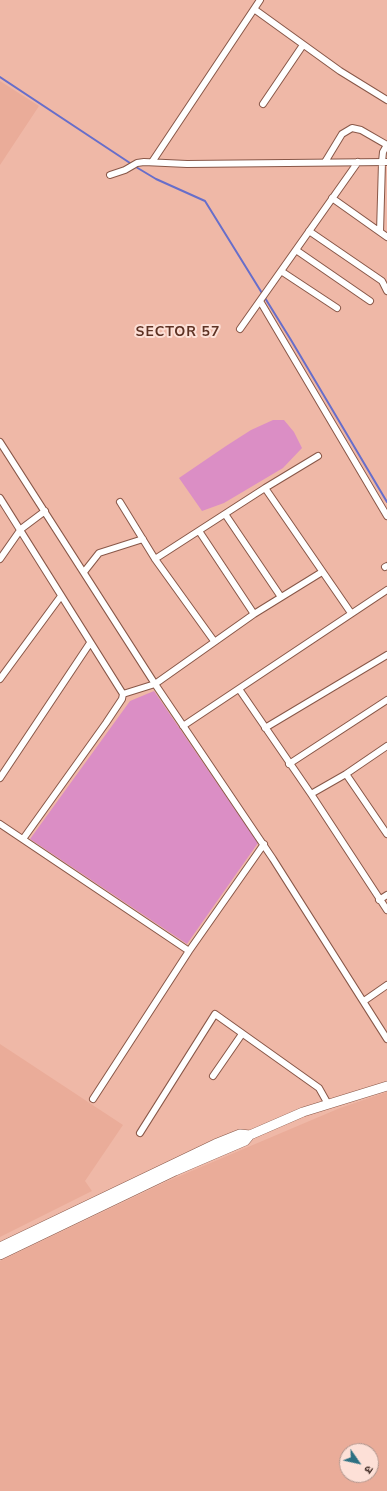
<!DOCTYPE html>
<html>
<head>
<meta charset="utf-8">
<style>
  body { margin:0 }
  #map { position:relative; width:387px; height:1491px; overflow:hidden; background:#efb8a7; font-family:"Nunito Sans","Noto Sans Devanagari",sans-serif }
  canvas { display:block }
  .north { position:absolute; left:339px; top:1443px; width:40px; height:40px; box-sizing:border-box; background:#fde0d7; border:1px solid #af958d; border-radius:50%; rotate:124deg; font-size:11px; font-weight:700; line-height:16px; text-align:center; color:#3b251f }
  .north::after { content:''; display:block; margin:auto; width:14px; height:18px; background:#2d7082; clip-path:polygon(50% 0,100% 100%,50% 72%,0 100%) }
</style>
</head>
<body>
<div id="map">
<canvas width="387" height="1491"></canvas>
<div class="north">उ</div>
</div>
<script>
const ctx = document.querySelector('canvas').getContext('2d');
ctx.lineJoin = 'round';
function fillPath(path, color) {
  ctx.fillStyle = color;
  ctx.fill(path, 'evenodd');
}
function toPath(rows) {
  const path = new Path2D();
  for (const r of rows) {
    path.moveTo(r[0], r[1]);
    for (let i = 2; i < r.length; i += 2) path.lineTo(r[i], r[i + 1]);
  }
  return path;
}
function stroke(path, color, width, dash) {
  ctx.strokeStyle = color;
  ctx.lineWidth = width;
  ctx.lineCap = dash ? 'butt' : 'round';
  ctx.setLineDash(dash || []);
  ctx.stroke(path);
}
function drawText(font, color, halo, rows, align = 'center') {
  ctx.font = font + ' "Nunito Sans",sans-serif';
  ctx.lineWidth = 4;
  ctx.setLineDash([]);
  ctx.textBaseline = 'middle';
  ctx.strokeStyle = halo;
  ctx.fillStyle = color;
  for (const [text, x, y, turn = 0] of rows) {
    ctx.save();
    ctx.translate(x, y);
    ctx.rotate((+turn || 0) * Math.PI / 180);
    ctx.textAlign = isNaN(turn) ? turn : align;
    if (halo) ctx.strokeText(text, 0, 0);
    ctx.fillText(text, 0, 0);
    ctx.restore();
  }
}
fillPath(toPath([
  [0,81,39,106,0,165],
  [0,1044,123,1125,85,1181,92,1191,0,1237],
  [387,1092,387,1491,0,1491,0,1261,168,1181,340,1108],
  [347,1451,371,1451,371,1475,347,1475]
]), '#eaac99');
fillPath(toPath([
  [273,420,284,420,294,432,302,448,283,468,224,503,202,511,179,478,226,446,251,430],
  [154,691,258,843,187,944,30,839,130,701]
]), '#db8ec5');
stroke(toPath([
  [0,77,136,167,156,179,205,201,291,340,387,502]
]), '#676eca', 2);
const street = toPath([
  [254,9,340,71,387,100],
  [263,104,303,45],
  [152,162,260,0],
  [325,162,342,134,352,128,361,130,387,145],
  [110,175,125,170,137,163,144,162,187,164,387,162],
  [332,198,387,237],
  [309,231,382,281,387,291],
  [380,232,382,162,383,152,387,145],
  [296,250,370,301],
  [281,271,337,308],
  [260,301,387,516],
  [240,329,358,162],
  [0,442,155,684,273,859,387,1039],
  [265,488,351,613],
  [0,498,123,694,122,699,106,723,23,839],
  [120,502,155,559,214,641],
  [225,514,281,597],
  [199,531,254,614],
  [0,559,21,529,45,511],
  [155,559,265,488,318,456],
  [385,567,387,566],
  [84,572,99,553,143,539],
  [0,679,61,596],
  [239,689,311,794,387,910],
  [123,694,155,684,254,614,322,572],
  [183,726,387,590],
  [265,728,387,655],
  [289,764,387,700],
  [346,774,387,834],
  [0,778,90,643],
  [311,794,346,774,387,746],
  [0,824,189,951],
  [379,900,387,895],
  [364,1001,387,985],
  [213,1076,242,1034],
  [93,1099,189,951,264,844],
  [140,1133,215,1014,319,1088,328,1104]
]);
const secondary = toPath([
  [0,1247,215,1144,240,1134,250,1135],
  [0,1255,175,1171,245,1141,250,1135,303,1112,387,1086]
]);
stroke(street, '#885748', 8);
stroke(secondary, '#885748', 10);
stroke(street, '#fff', 6);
stroke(secondary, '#fff', 9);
ctx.letterSpacing = '1px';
drawText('bold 14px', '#5d3123', '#fde0d7', [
  ["SECTOR 57",178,333]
]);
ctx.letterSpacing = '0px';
</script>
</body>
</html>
